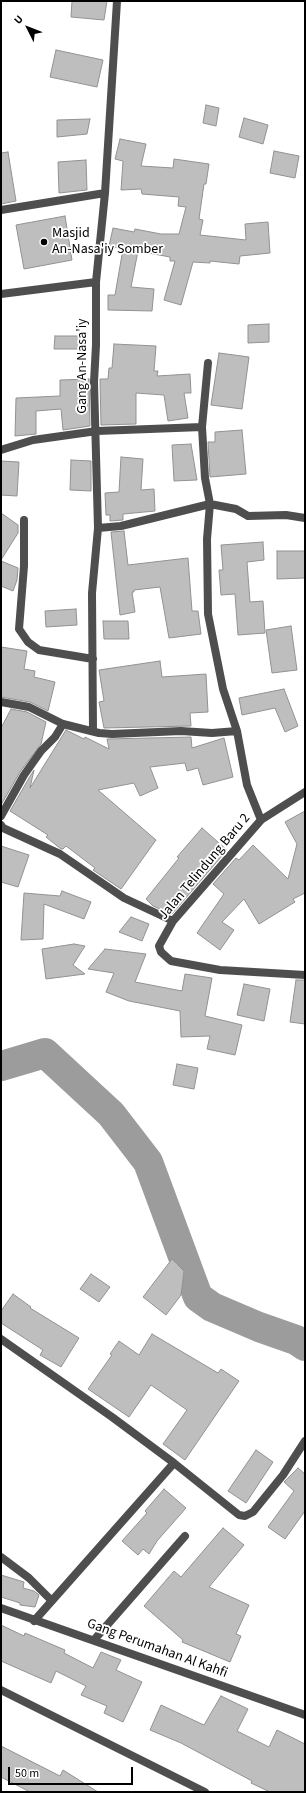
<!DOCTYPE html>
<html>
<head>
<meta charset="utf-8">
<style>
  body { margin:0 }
  #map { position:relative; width:306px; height:1793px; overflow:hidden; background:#fff; font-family:"Source Sans 3",sans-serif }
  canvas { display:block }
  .frame { position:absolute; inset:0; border:2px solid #000; pointer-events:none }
  .north { position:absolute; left:8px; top:8px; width:40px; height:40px; -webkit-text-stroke:3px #fff; paint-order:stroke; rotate:312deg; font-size:11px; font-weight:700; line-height:16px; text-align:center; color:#000 }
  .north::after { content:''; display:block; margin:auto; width:14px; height:18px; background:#000; clip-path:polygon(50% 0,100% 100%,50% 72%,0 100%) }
  .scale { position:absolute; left:8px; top:1767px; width:125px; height:18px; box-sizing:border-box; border:2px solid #000; border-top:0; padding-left:5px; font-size:12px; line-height:14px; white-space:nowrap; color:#000; -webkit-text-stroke:3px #fff; paint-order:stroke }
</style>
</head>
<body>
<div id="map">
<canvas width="306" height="1793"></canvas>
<div class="frame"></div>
<div class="north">U</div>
<div class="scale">50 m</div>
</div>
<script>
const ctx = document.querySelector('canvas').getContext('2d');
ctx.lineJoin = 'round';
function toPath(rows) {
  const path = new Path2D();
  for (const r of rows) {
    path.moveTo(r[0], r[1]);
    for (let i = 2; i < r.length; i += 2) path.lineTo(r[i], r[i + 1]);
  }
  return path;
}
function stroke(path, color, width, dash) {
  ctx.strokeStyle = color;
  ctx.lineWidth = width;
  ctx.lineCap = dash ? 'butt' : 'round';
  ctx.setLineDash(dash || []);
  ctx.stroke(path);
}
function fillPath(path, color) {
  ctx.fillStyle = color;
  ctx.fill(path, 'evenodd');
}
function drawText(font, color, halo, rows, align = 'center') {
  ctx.font = font + ' "Source Sans 3",sans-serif';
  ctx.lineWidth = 3.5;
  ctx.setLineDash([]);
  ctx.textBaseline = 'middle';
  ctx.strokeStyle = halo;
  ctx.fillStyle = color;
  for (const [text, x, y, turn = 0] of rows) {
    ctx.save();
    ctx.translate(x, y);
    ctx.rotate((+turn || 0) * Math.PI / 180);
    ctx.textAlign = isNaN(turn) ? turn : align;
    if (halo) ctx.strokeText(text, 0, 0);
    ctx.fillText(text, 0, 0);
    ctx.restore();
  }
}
stroke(toPath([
  [1,1066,45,1053,111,1114,148,1162,198,1297,212,1307,259,1327,296,1340,305,1346]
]), '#9c9c9c', 30);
const building = toPath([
  [72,1,107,1,104,20,71,17,72,1],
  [56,50,103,60,97,87,50,77,56,50],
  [206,105,219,108,216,126,203,123,206,105],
  [244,118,268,125,263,144,239,137,244,118],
  [90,119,87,134,57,137,57,120,90,119],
  [120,139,146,144,141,166,173,168,174,159,209,164,206,184,204,184,199,219,203,220,200,235,246,240,245,224,268,222,270,253,240,256,239,264,210,261,210,263,193,262,181,305,164,300,175,261,170,261,170,257,138,251,131,287,154,289,152,311,108,310,108,295,115,295,123,249,109,246,113,228,134,232,135,229,161,234,179,234,186,207,178,206,179,197,142,194,141,189,121,190,123,161,115,159,120,139],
  [274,151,299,156,295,178,270,173,274,151],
  [8,152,16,201,1,204,1,153,8,152],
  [86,160,87,190,59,193,58,162,86,160],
  [65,216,72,260,24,269,16,225,65,216],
  [269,324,269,342,248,343,248,325,269,324],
  [55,336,85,336,85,349,54,349,55,336],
  [114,344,156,346,154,371,158,371,157,376,190,374,191,393,184,393,188,418,168,421,164,395,136,393,136,424,101,425,100,379,108,379,109,368,112,368,114,344],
  [219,353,249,357,242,409,211,405,219,353],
  [89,379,90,426,63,430,61,409,36,411,36,434,15,436,16,398,60,396,60,380,89,379],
  [242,430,246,474,210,477,208,442,215,442,215,432,242,430],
  [191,444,197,480,174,481,172,445,191,444],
  [121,457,143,459,141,490,154,489,155,511,123,514,123,520,110,521,110,515,106,515,105,493,119,492,121,457],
  [71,460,91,461,91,491,70,490,71,460],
  [1,461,19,462,17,496,1,495,1,461],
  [1,513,18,525,18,533,1,560,1,513],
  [124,531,128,565,188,558,192,611,198,611,201,634,169,638,160,587,134,590,134,592,132,592,135,612,120,615,111,532,124,531],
  [263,542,264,560,247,562,250,602,263,601,265,633,238,635,235,594,221,595,219,570,223,570,221,545,263,542],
  [277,551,305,551,305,578,277,579,277,551],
  [1,561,18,568,17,580,13,591,1,586,1,561],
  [76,609,77,625,46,627,45,611,76,609],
  [103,621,128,621,129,639,104,639,103,621],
  [291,626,297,670,272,673,266,630,291,626],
  [1,647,27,651,24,669,35,671,34,677,55,682,48,711,30,702,1,697,1,647],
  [160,661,162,677,206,674,208,712,190,713,191,726,104,728,99,702,104,701,99,670,160,661],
  [284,689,298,726,285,732,275,708,242,715,239,698,284,689],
  [11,709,27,712,46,722,41,744,20,772,1,805,1,728,11,709],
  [66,730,84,739,85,737,109,749,107,739,191,737,192,748,224,738,233,777,203,785,198,768,187,771,185,763,150,767,158,788,140,796,134,783,98,790,156,840,121,889,93,870,95,868,66,846,63,849,61,849,46,837,48,835,10,811,29,778,34,770,30,788,66,730],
  [305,811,305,893,293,899,295,902,259,924,244,899,222,922,234,930,220,950,197,933,224,894,213,884,236,858,239,860,253,845,288,879,297,844,285,822,305,811],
  [202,828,227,850,172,914,153,906,146,899,179,858,177,857,202,828],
  [1,846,29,855,18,887,1,882,1,846],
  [62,891,91,902,84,919,44,904,43,939,21,940,24,893,60,896,62,891],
  [131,917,149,924,142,941,119,932,131,917],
  [74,944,85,946,73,965,85,974,46,979,42,949,74,944],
  [105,949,146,954,135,982,182,991,185,974,212,978,205,1016,242,1025,235,1055,207,1049,210,1036,181,1037,180,1011,129,1001,106,992,114,973,88,969,105,949],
  [296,980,305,980,305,1024,290,1022,296,980],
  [244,984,270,989,264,1021,237,1015,244,984],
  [177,1064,198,1068,194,1089,173,1085,177,1064],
  [172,1259,184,1271,181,1295,166,1315,143,1297,172,1259],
  [91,1274,110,1287,99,1302,80,1289,91,1274],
  [13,1294,31,1307,30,1308,79,1338,61,1367,40,1355,43,1350,1,1323,1,1311,13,1294],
  [152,1334,218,1373,221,1369,239,1381,185,1460,163,1444,187,1410,151,1385,129,1417,88,1389,112,1355,110,1354,119,1341,139,1355,152,1334],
  [256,1450,273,1462,246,1503,228,1491,256,1450],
  [298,1468,305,1474,305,1511,285,1539,268,1527,294,1491,284,1482,298,1468],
  [164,1489,186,1508,157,1541,149,1554,143,1549,138,1555,122,1541,147,1513,145,1511,164,1489],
  [223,1528,244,1545,209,1587,249,1605,236,1634,241,1636,230,1662,182,1642,183,1640,144,1606,174,1571,181,1577,223,1528],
  [1,1575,24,1582,23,1588,34,1591,39,1595,35,1607,20,1605,20,1603,1,1597,1,1575],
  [1,1625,24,1636,25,1633,65,1650,64,1653,93,1668,101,1652,121,1660,116,1670,142,1682,123,1722,104,1713,107,1706,81,1695,86,1686,56,1671,51,1683,1,1661,1,1625],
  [221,1696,248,1709,237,1731,269,1747,277,1730,305,1744,305,1792,270,1792,251,1783,252,1781,181,1743,150,1730,161,1705,204,1725,221,1696],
  [1,1746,60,1776,63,1770,98,1792,30,1792,1,1777,1,1746]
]);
fillPath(building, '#bebebe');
stroke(building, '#929292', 1);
stroke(toPath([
  [1,210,105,193],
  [1,294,96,282],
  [202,427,208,363],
  [1,450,33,440,97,431,202,427,205,478,210,504,207,539,208,614,223,689,237,731,247,785,261,820],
  [24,520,24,566,19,629,28,642,39,650,93,659],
  [98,528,121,526,210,504,236,509,248,516,286,515,305,518],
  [1,702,29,707,63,724,99,733,112,734,181,731,212,733,237,731],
  [93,731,92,593,98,528,94,382,96,345,96,282,105,193,117,1],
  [305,792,261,820,173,921,159,946,161,952,171,961,220,970,305,975],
  [1,816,24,775,41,751,55,737,63,724],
  [1,825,3,828,60,854,124,898,173,921],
  [1,1339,112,1417,174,1463],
  [1,1557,29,1578,52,1601],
  [1,1608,305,1715],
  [34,1621,174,1463,239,1515,245,1516,253,1512,283,1475,305,1441],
  [94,1640,185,1536],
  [1,1690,205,1792]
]), '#4e4e4e', 8);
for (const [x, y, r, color] of [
  [44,242,4,"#000"]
]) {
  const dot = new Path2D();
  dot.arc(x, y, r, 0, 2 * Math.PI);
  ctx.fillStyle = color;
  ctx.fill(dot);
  stroke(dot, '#fff', 1.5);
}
drawText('14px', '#000', '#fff', [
  ["Masjid",52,234],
  ["An-Nasa'iy Somber",52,250]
], 'left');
drawText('14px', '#000', '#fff', [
  ["Gang An-Nasa'iy",83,366,-90],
  ["Jalan Telindung Baru 2",205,867,-50],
  ["Gang Perumahan Al Kahfi",157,1649,20]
]);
</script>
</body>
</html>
